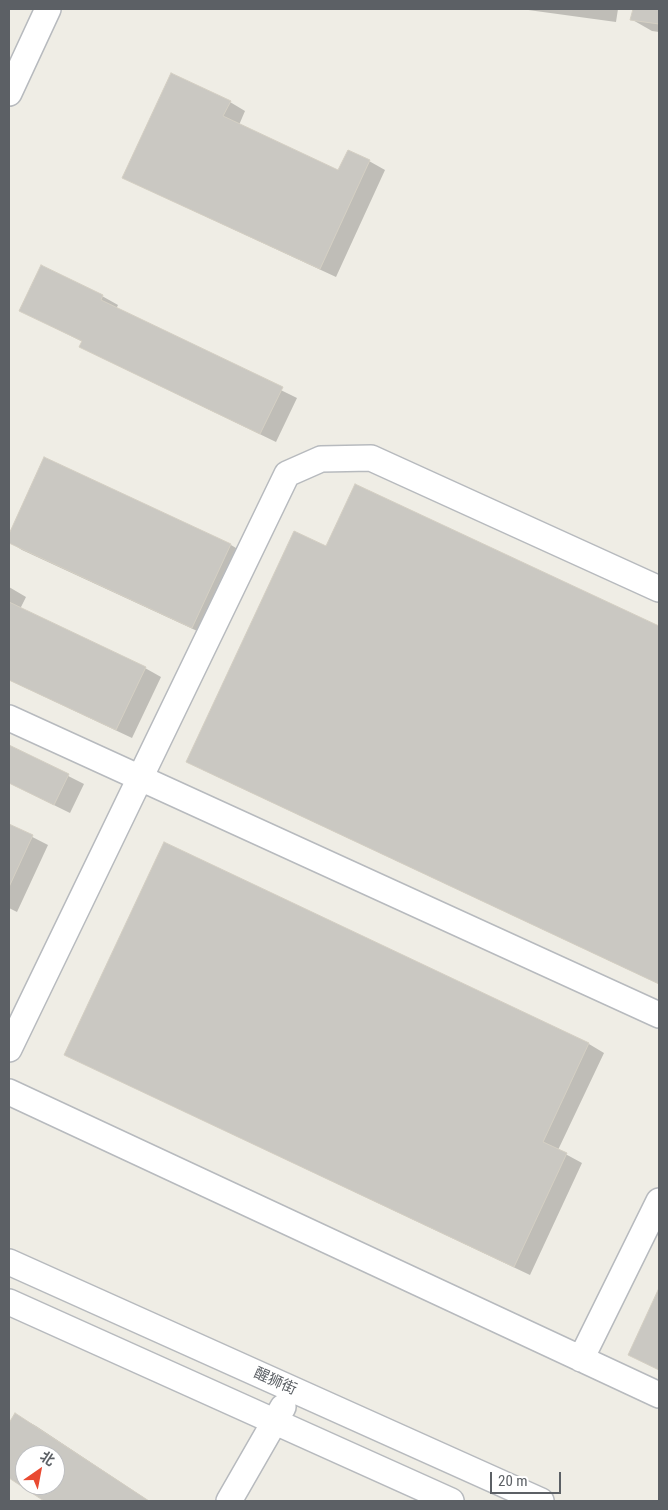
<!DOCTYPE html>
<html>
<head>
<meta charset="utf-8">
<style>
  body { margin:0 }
  #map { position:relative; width:668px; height:1510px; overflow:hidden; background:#efede5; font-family:"Roboto Condensed","Noto Sans SC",sans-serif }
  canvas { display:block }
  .frame { position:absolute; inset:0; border:10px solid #5c6065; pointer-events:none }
  .north { position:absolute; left:15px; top:1445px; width:50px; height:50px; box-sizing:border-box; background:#fff; border:1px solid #bebfc1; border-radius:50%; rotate:33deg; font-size:14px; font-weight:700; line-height:20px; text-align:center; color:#5c6065 }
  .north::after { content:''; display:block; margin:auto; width:18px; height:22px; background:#e94a31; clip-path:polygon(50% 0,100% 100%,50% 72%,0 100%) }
  .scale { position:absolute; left:490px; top:1472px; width:71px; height:22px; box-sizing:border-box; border:2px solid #5c6065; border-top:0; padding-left:6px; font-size:15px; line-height:18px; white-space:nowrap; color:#5c6065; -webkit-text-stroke:4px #fff; paint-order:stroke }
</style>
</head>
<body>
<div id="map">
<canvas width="668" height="1510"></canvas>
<div class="frame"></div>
<div class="north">北</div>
<div class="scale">20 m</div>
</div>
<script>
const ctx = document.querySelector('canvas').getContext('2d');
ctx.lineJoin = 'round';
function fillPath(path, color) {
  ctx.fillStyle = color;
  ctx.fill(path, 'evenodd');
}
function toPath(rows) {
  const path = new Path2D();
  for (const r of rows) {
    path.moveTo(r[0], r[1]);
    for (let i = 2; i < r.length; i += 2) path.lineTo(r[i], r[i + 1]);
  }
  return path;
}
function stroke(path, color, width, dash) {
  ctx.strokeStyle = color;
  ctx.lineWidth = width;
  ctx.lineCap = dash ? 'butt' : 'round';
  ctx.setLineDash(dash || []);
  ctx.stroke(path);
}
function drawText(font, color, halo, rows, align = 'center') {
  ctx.font = font + ' "Roboto Condensed","Noto Sans SC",sans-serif';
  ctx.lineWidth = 5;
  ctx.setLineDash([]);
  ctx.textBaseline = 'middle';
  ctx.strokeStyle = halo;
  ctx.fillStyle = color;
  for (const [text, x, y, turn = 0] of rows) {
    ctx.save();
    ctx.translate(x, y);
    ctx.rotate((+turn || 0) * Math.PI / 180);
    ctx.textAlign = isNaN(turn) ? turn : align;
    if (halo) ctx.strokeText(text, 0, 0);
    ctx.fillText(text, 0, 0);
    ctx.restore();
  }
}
fillPath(toPath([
  [521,9,618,9,616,22],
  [634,9,659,9,659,32,652,31,631,19],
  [230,102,245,111,239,125,339,171,369,161,385,170,336,277,140,186,124,178],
  [42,267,102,296,118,305,116,309,297,398,276,442,96,355,83,342,21,311],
  [45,459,231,545,246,554,208,636,22,550,9,542,9,537],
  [356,486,659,628,659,984,203,770,327,548],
  [9,587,26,597,20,609,145,668,161,677,132,738,9,680],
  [9,746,84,784,70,813,9,783],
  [9,825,48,845,17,912,9,908],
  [165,844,589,1044,604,1053,558,1150,582,1163,530,1275,82,1063,66,1054],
  [659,1291,659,1370,629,1354],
  [16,1415,36,1426,149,1501,46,1501,9,1477,9,1425],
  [25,1455,55,1455,55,1485,25,1485]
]), '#0003');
const building = toPath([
  [633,9,659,9,659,24,630,20,633,9],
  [171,73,231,101,223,116,338,170,348,150,370,160,320,269,122,178,171,73],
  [41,265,103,295,101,300,283,387,260,434,79,347,82,341,19,311,41,265],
  [44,457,231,544,192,628,9,543,9,534,44,457],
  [355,484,659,626,659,984,186,762,294,531,326,546,355,484],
  [9,602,146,667,116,730,9,680,9,602],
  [9,745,69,774,54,805,9,783,9,745],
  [9,824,33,835,9,887,9,824],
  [164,842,589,1043,543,1142,567,1153,514,1267,64,1055,164,842],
  [659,1288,659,1370,628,1355,659,1288],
  [15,1413,149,1501,44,1501,9,1478,9,1423,15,1413],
  [25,1455,55,1455,55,1485,25,1485,25,1455]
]);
fillPath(building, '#cac8c2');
stroke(building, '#d4cfc3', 1);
const minor = toPath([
  [9,93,48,9],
  [9,718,659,1015],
  [9,1049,287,474,321,459,371,458,659,589],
  [9,1092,659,1395],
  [9,1262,541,1501],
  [9,1302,451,1501],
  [581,1359,659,1201],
  [229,1501,283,1407]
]);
stroke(minor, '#b7babe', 28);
stroke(minor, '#fff', 25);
drawText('15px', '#5c6065', '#fff', [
  ["醒狮街",275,1382,24]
]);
</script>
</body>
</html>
